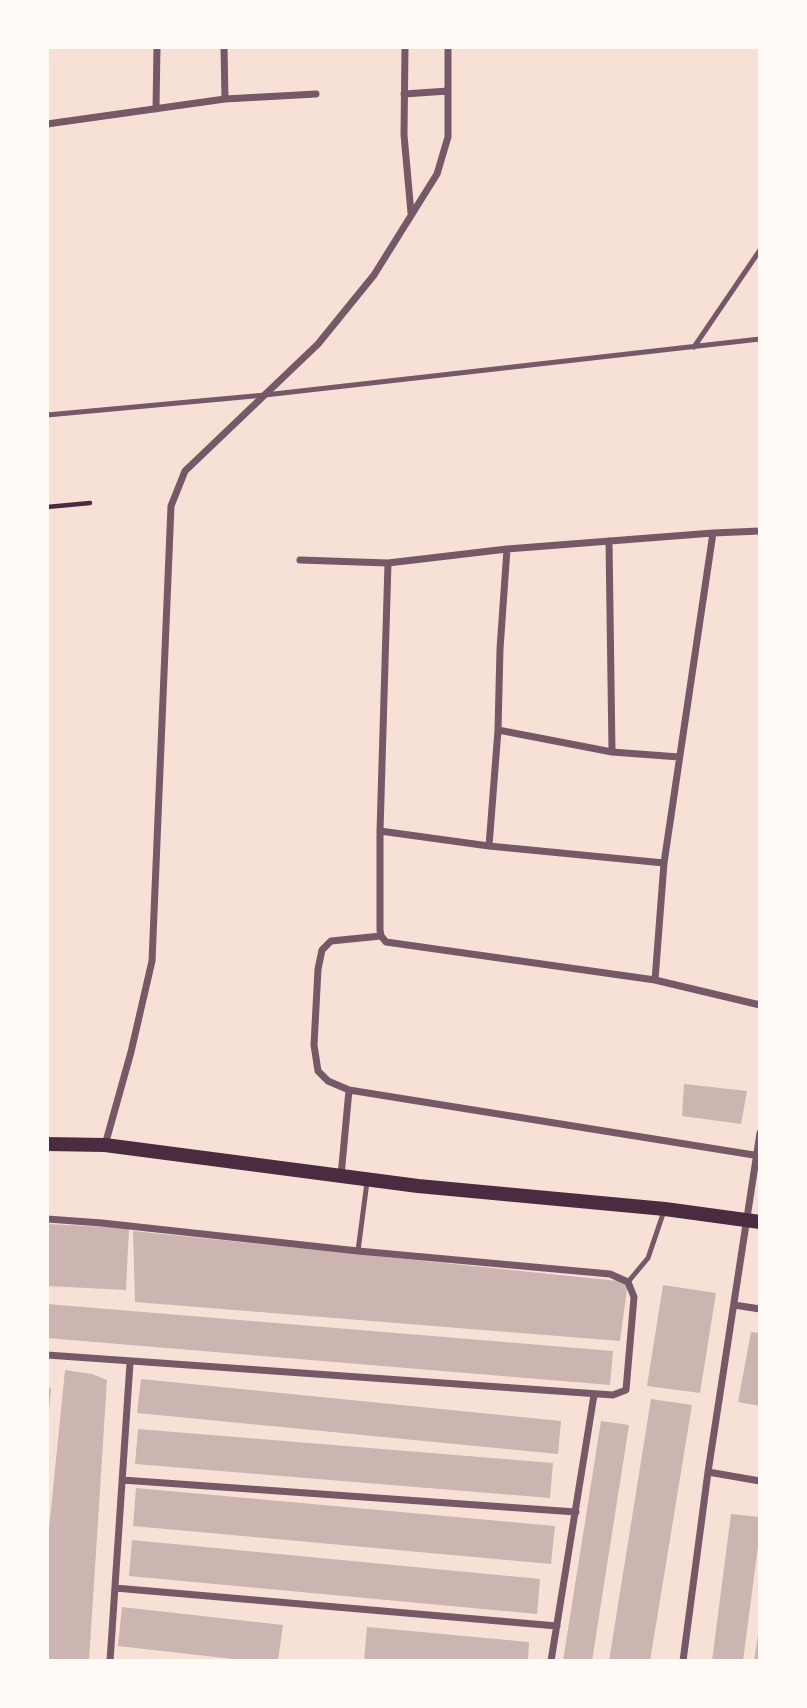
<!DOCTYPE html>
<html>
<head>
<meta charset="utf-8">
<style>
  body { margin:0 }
  #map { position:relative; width:807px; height:1708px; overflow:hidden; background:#f7e1d7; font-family:"Titillium Web",sans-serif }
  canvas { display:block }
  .frame { position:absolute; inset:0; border:49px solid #fffaf5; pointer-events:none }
</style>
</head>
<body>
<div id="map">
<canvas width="807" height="1708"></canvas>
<div class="frame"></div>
</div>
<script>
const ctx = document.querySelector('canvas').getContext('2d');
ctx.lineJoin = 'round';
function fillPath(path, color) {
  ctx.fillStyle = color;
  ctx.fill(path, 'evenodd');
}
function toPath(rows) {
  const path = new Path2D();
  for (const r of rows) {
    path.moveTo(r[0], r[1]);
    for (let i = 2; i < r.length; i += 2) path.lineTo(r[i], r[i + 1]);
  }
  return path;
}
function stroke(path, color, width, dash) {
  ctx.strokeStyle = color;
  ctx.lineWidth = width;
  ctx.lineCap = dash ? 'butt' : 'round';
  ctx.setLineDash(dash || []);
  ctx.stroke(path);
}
fillPath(toPath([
  [684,1084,747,1091,741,1124,682,1116],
  [47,1224,129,1228,126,1290,47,1286],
  [133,1231,628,1282,620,1341,135,1302],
  [663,1285,716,1293,700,1393,647,1386],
  [47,1304,613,1351,610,1385,47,1338],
  [751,1332,760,1333,760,1406,738,1402],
  [65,1370,92,1374,107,1380,89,1661,47,1661,47,1548],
  [141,1379,561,1421,558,1454,137,1413],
  [47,1385,51,1389,49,1411,47,1411],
  [651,1399,692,1405,650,1661,609,1661],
  [601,1421,629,1425,592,1661,563,1661],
  [138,1429,553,1463,550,1498,135,1464],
  [136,1488,555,1526,551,1564,133,1526],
  [731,1514,760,1517,760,1531,743,1661,712,1661],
  [132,1540,540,1579,537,1614,129,1576],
  [122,1607,283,1625,278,1661,251,1661,118,1646],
  [367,1627,529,1642,528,1661,364,1661],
  [758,1635,760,1661,754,1661]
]), '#ccb4b1');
stroke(toPath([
  [47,507,90,503]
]), '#4a2c40', 4.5);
stroke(toPath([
  [694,347,760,250],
  [47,415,265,395,760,339],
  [358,1251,367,1182],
  [628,1282,648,1258,664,1211]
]), '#755966', 5);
stroke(toPath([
  [224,47,225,99],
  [405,47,404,135,411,213],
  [404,94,448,91],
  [156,109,157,47],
  [47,124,225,99,316,94],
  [609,541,612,752],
  [300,560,388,563,507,549,713,533,760,531],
  [388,563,380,831,380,930,381,936,386,942,655,980,760,1005],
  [498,730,612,752,679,757],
  [380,831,489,846,664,863],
  [489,846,498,730,500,649,507,549],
  [381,936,331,941,322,950,318,969,314,1045,318,1071,328,1081,349,1090,760,1156],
  [655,980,664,863,713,533],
  [105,1145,131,1052,152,961,171,506,185,471,318,344,374,275,437,174,448,137,448,47],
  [341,1176,349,1090],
  [47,1219,102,1223,358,1251,610,1274,628,1282,634,1297,626,1390,613,1395,47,1355],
  [734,1305,760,1309],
  [708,1472,760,1481],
  [122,1480,576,1512],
  [115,1588,557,1626],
  [110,1661,130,1363],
  [551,1661,594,1395],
  [683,1661,708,1472,760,1133]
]), '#755966', 7);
stroke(toPath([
  [47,1144,105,1145,418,1186,665,1209,760,1222]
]), '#4a2c40', 14);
</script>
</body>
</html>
